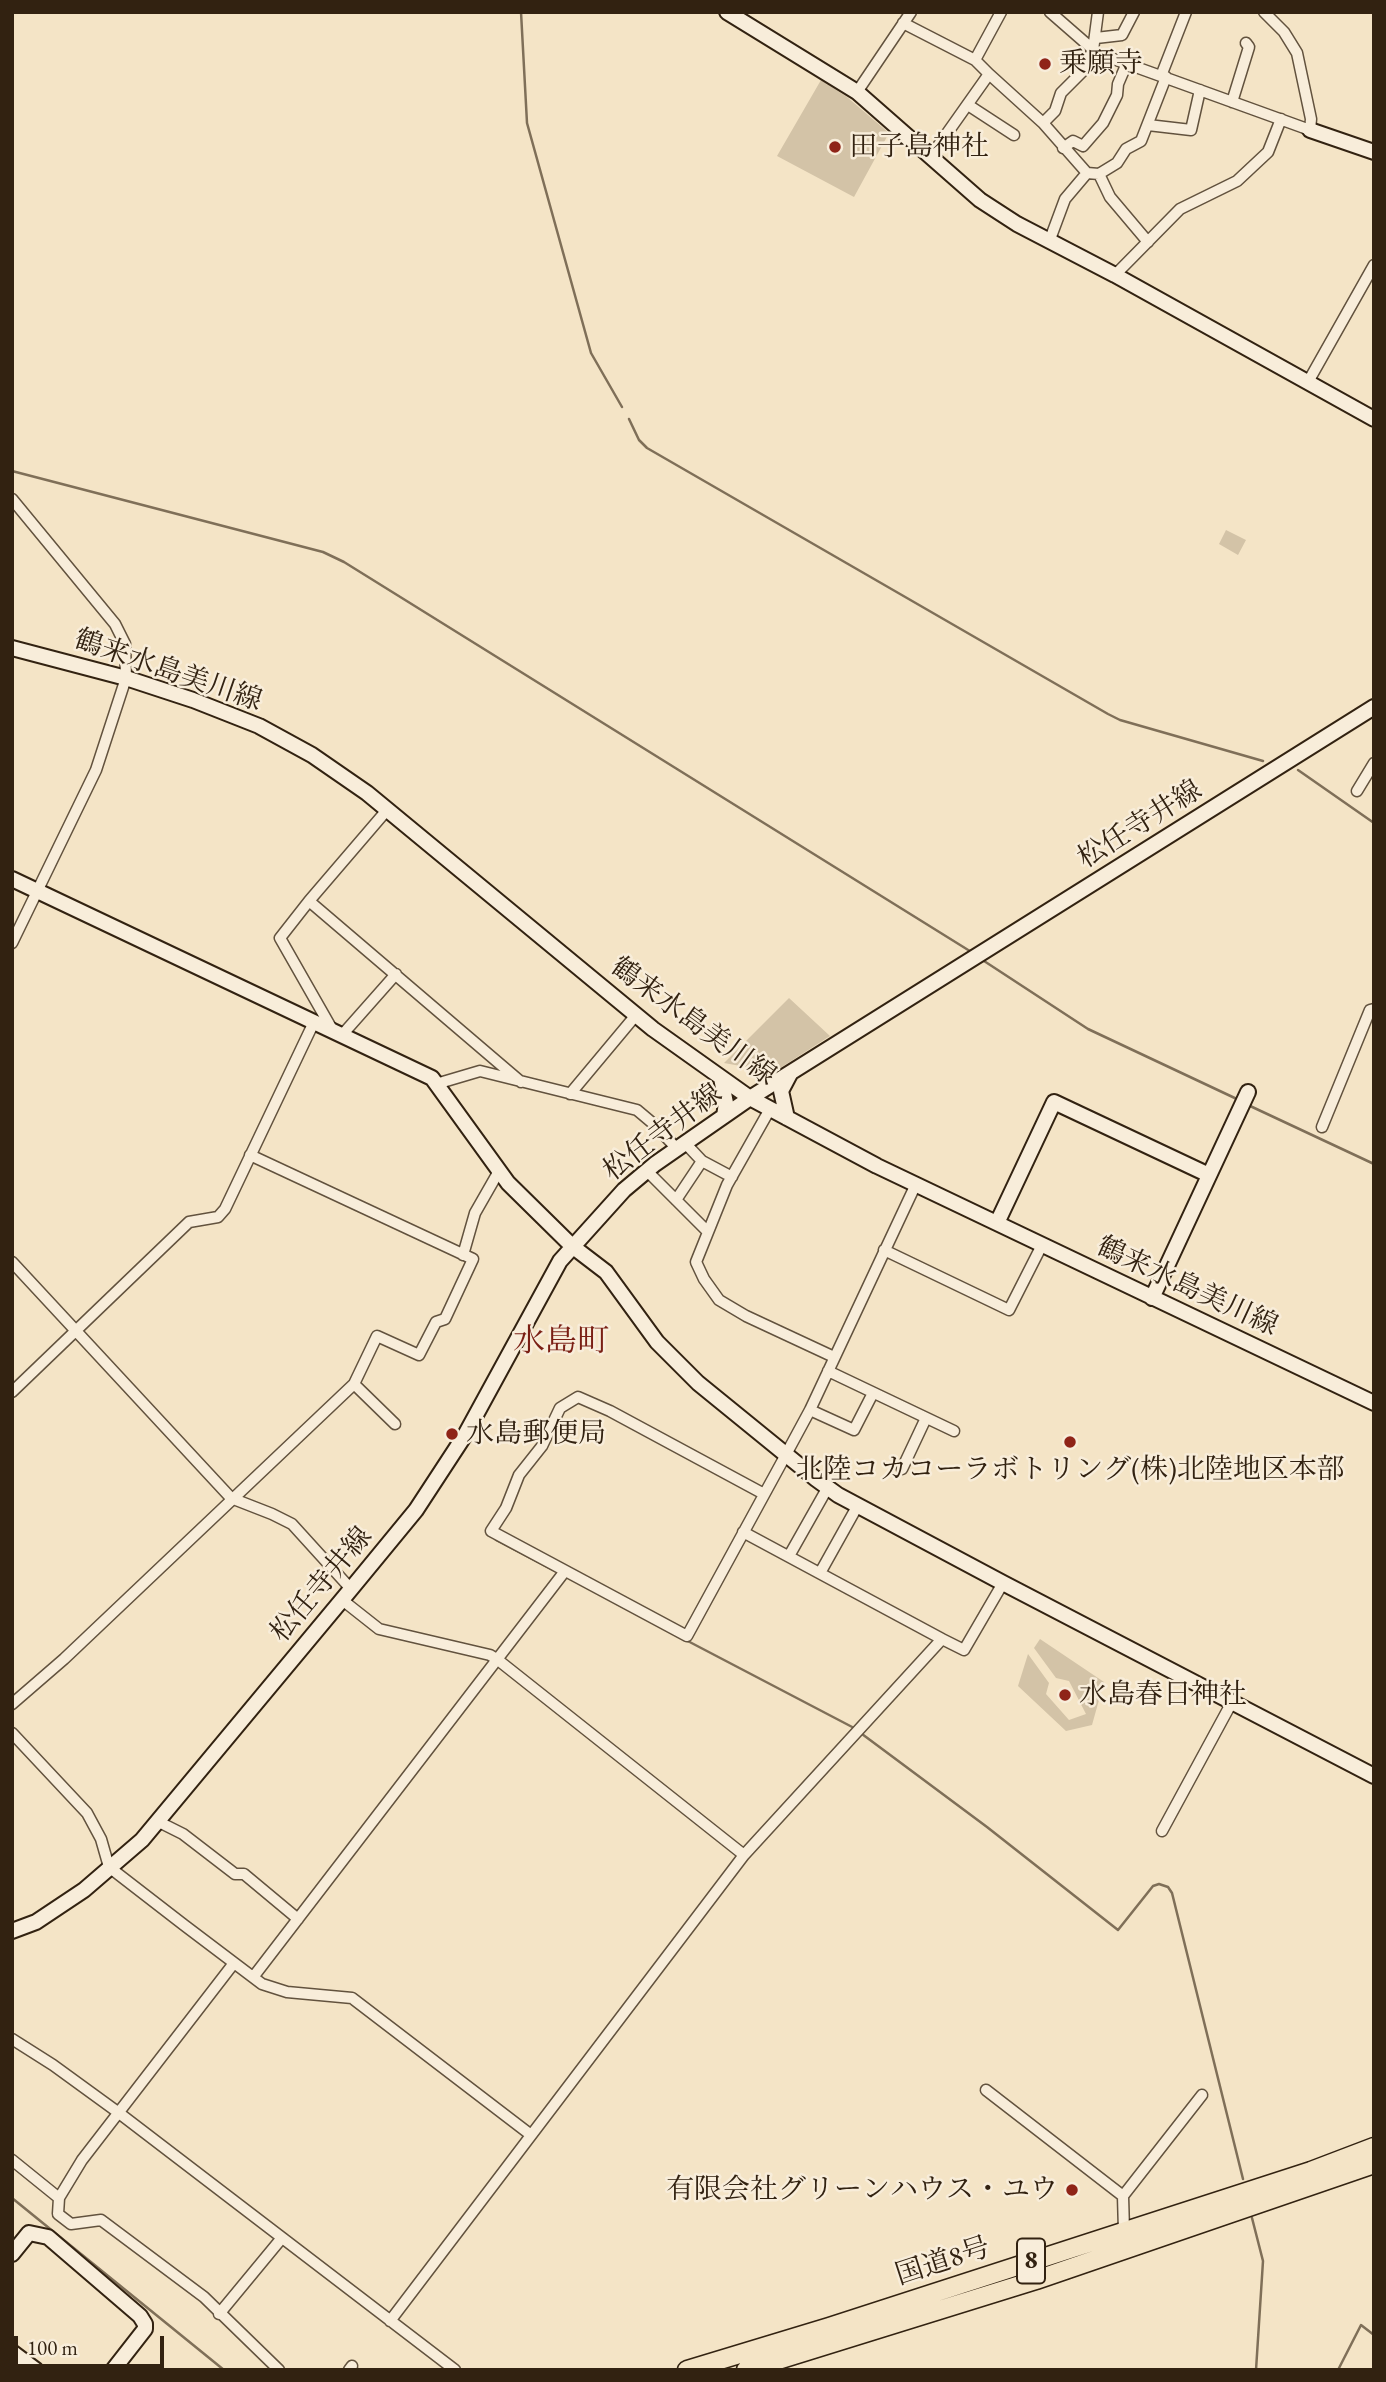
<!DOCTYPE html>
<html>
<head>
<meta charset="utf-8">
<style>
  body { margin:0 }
  #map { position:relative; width:1386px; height:2382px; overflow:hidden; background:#f4e4c6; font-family:"EB Garamond",serif }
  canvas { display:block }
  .frame { position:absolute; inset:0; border:14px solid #322211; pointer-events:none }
  .scale { position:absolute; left:14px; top:2336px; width:150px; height:32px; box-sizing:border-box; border:4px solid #322211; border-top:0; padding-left:9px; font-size:21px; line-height:24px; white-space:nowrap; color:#322211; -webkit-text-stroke:5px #f8edda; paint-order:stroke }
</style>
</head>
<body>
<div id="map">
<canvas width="1386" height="2382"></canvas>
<div class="frame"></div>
<div class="scale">100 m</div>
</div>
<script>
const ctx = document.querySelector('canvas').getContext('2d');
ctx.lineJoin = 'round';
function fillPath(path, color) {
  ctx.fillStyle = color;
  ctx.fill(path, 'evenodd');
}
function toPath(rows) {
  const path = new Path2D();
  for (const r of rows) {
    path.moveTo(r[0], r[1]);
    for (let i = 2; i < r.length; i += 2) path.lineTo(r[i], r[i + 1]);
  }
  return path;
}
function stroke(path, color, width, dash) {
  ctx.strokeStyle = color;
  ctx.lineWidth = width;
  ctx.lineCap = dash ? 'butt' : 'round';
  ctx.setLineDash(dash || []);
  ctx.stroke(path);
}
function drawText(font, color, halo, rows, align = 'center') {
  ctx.font = font + ' "EB Garamond","Noto Serif JP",serif';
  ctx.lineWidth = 5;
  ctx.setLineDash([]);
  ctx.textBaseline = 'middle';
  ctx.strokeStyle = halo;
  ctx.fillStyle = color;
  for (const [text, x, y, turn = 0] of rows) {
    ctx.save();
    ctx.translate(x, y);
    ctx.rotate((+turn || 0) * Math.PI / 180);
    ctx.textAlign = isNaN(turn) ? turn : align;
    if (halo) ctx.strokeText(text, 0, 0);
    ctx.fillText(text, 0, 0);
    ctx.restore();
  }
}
fillPath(toPath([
  [821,80,847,97,889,133,854,197,777,156],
  [1226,530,1246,540,1238,555,1219,544],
  [789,998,830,1036,774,1072,724,1063],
  [1040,1639,1104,1682,1092,1725,1066,1731,1018,1686,1028,1654,1049,1683,1046,1694,1069,1720,1086,1714,1069,1681,1056,1678,1034,1648]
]), '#d3c3a7');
stroke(toPath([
  [521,12,527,123,591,353,622,407],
  [629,419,639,440,647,448,1108,714,1120,720,1263,761],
  [12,471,323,552,344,562,973,953],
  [1298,770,1374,823],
  [981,959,1088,1029,1239,1100],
  [1248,1105,1374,1164],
  [496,1540,555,1571],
  [617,1604,856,1729],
  [862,1734,987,1827,1118,1930,1153,1886,1159,1884,1168,1887,1172,1893,1243,2179],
  [12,2198,224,2370],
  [1252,2218,1263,2261,1256,2370],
  [12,2368,15,2370],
  [1338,2370,1361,2325,1374,2335]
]), '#7f6f58', 2.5);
const street = toPath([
  [1050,12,1097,53,1310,130,1311,119,1297,53,1284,32,1264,12],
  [903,23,975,60,989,74,931,156],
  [1096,38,1122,35,1134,12],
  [975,60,1001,12],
  [989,74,1043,123,1055,111,1061,93,1083,71,1093,50,1098,12],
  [1161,76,1186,12],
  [857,92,911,12],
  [1232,102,1249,47,1246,43],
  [968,105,1014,135],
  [1043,123,1087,173,1099,174,1110,197,1148,242],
  [1148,125,1191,130,1200,90],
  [1063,148,1073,141,1083,146,1103,123,1117,95,1118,84,1127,63],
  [1099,174,1117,163,1126,149,1141,141,1166,77],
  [1049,242,1065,199,1087,173],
  [1115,275,1180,209,1237,181,1268,152,1281,119],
  [1308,382,1374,265],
  [12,499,115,624,125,644,126,678,96,770,12,943],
  [1357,791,1374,763],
  [309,901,387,810],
  [333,1031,280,938,309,901,521,1082],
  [342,1035,396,974],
  [436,1084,480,1071,637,1110,656,1126,677,1149],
  [570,1094,636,1015],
  [770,1109,727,1185,696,1262,704,1279,719,1300,746,1316,834,1357],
  [1322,1127,1370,1010,1374,1009],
  [685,1143,702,1161,732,1177],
  [647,1171,707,1231],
  [676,1200,702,1161],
  [884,1250,1009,1310,1042,1245],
  [463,1255,475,1213,499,1171],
  [12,1262,231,1498,272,1514,292,1524,351,1589],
  [828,1371,954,1431],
  [354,1384,395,1424],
  [12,1392,189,1222,218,1217,225,1209,314,1022],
  [810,1410,854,1430,873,1393],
  [902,1469,926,1418],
  [764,1494,610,1411,578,1397,560,1408,542,1446,519,1475,506,1508,491,1531,687,1636,783,1460,810,1410,916,1184],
  [743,1532,942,1639],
  [789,1556,828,1487],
  [820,1573,858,1505],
  [341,1599,379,1629,490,1655,498,1660,744,1855],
  [12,1704,64,1659,354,1384,377,1336,419,1355,436,1322,445,1319,473,1259,250,1155],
  [12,1733,87,1813,101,1839,109,1867,184,1925,262,1984,287,1992,352,1998,531,2135],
  [157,1821,183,1834,235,1874,244,1874,298,1919],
  [1162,1831,1232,1702],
  [234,1963,82,2160,59,2198,58,2214,71,2224,101,2220,204,2297,279,2370],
  [254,1976,565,1571],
  [12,2039,53,2065,119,2113,455,2370],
  [986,2090,1123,2196],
  [12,2160,59,2198],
  [1124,2231,1123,2196,1202,2095],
  [219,2314,281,2239],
  [390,2321,744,1855,942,1639,964,1650,1003,1583],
  [349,2370,352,2366]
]);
const secondary = toPath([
  [727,12,857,92,980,200,1017,224,1115,275,1374,419],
  [1310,130,1374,152],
  [12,648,126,678,193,700,259,726,312,755,367,793,653,1029,750,1098,877,1166,1374,1403],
  [12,879,432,1078,508,1183,572,1246,606,1272,657,1342,698,1383,816,1479,838,1495,1003,1583,1374,1776],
  [721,1078,726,1103,724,1116],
  [787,1118,781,1091,790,1074],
  [997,1223,1054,1102,1209,1175],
  [1152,1298,1248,1092],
  [12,1931,36,1922,84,1890,142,1840,351,1589,416,1510,465,1435,560,1261,624,1190,655,1164,750,1098,1374,707],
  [12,2254,29,2233,48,2237,140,2316,145,2324,145,2329,113,2370],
  [12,2352,36,2370]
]);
const highway = toPath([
  [687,2370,829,2327,1311,2171,1374,2147],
  [746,2370,1036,2280,1374,2164]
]);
stroke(street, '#62523e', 13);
stroke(secondary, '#322211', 18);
stroke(highway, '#322211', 21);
stroke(street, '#f8edda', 10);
stroke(secondary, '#f8edda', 14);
stroke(highway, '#f4e4c6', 18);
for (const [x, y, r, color] of [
  [1045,64,7,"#8f2418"],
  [835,147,7,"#8f2418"],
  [452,1434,7,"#8f2418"],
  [1070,1442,7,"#8f2418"],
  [1065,1695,7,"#8f2418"],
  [1072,2190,7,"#8f2418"]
]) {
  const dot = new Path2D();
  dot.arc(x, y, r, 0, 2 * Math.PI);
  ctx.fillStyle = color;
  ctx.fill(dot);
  stroke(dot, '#f8edda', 2.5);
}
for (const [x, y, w] of [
  [1031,2261,28]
]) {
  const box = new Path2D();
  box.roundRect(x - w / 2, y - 22.5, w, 45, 5);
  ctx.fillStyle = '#f8edda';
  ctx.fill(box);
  stroke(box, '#322211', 2);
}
drawText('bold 26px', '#322211', null, [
  ["8",1031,2261]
]);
drawText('28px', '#322211', '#f8edda', [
  ["乗願寺",1059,64],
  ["田子島神社",849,147],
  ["水島郵便局",466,1434],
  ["北陸コカコーラボトリング(株)北陸地区本部",1070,1470,"center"],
  ["水島春日神社",1079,1695],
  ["有限会社グリーンハウス・ユウ",1058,2190,"right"]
], 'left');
drawText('28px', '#322211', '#f8edda', [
  ["鶴来水島美川線",168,671,19],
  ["松任寺井線",1140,825,-32],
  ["鶴来水島美川線",693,1022,36],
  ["松任寺井線",663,1133,-37],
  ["鶴来水島美川線",1187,1287,25],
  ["松任寺井線",322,1585,-50],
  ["国道8号",943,2262,-18]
]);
drawText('32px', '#7a1f14', '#f8edda', [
  ["水島町",561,1342]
]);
</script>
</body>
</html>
